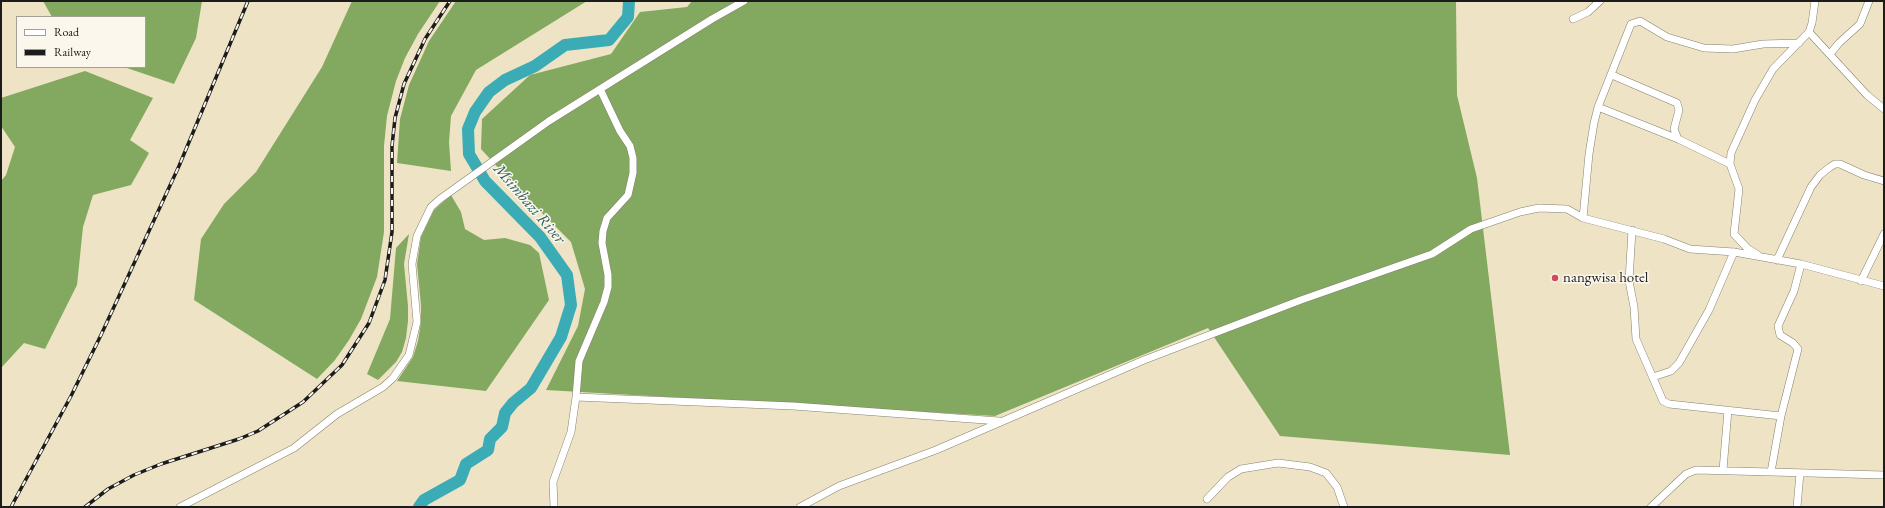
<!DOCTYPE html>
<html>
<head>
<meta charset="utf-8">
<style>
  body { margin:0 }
  #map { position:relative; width:1885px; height:508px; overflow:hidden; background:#eee4c5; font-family:"EB Garamond",serif }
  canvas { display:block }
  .frame { position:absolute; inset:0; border:2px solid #1c1c1c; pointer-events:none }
  .legend { position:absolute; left:16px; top:16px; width:130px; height:52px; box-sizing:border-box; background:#fbf7ec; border:1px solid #a29f99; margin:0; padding:5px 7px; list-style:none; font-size:12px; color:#1c1c1c }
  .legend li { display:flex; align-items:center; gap:8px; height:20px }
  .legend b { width:20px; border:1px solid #a29f99 }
</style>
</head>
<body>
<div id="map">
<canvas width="1885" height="508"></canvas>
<div class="frame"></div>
<ul class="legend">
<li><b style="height:5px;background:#fff"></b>Road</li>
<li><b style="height:5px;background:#1c1c1c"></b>Railway</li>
</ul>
</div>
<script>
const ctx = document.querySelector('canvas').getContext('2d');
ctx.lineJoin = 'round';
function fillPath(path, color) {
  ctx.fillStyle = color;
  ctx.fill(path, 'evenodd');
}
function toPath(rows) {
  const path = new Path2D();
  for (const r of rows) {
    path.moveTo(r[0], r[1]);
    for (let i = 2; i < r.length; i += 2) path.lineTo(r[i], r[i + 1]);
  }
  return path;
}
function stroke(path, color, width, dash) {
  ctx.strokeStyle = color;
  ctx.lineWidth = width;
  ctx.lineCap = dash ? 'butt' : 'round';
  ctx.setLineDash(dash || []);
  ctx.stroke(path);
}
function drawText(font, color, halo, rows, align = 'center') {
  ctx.font = font + ' "EB Garamond",serif';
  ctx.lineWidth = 3;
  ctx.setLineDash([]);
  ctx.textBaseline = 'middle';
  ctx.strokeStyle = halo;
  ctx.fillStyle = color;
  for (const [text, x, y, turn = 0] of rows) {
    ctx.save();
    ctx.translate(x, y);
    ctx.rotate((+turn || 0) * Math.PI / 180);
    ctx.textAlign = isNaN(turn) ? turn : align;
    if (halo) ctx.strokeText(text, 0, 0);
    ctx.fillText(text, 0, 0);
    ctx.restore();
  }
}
fillPath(toPath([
  [43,1,202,1,196,38,174,84,124,67,145,67,145,17,52,17],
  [352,1,440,1,418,34,405,58,396,81,387,116,384,146,384,232,377,277,361,319,349,340,335,360,317,379,194,300,201,239,224,204,256,172,322,67],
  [456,1,587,1,476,70,451,116,449,142,451,171,397,163,400,119,409,85,429,41],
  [692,1,1456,1,1457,95,1477,178,1510,455,1280,436,1208,328,995,416,546,390,578,326,585,289,571,242,514,185,481,149,482,119,530,75,611,54,640,12,687,7],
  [85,71,153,98,130,140,149,153,131,185,93,195,83,227,77,285,45,349,24,343,2,367,1,374,1,181,6,175,15,147,1,126,1,98],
  [451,195,461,212,465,229,484,240,505,238,530,245,539,253,549,300,486,391,397,381,413,357,418,341,421,322,421,305,417,264,421,237,434,210],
  [409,234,404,264,408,306,408,321,406,338,402,352,396,362,378,380,367,374,390,319,396,248]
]), '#82a95f');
stroke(toPath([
  [419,507,424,500,460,480,466,464,488,450,490,439,502,427,505,413,513,403,531,388,561,337,571,305,567,275,540,237,485,181,469,154,468,129,475,112,489,92,505,80,535,66,565,45,609,40,628,17,629,1]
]), '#3bacb6', 12);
const minor = toPath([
  [1573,19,1588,12,1600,1],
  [1809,32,1867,95,1884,109],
  [1830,54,1839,43,1860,24,1869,1],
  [1612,75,1677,103,1679,110,1674,129,1678,139],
  [1598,107,1678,139,1730,164],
  [1583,218,1589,154,1594,123,1598,107,1631,24,1640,21,1667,37,1704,48,1733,49,1763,44,1799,43],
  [1632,230,1629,281,1634,307,1636,339,1663,401,1669,404,1781,416],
  [1758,255,1747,248,1734,234,1739,189,1730,164,1731,153,1755,100,1773,69,1809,32,1812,23,1815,1],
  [1777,260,1811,187,1820,175,1830,167,1835,164,1840,164,1864,175,1884,181],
  [1861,281,1884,234],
  [1653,377,1671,371,1679,363,1709,310,1734,252],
  [576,397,793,406,999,421],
  [1723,470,1728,410],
  [1771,472,1781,416,1798,349,1793,343,1780,335,1778,326,1794,291,1801,264],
  [1207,499,1228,477,1241,469,1278,463,1310,467,1326,473,1337,487,1344,507],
  [180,507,294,448,337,414,383,387,393,378,409,355,417,322,412,264,417,236,431,207,440,199,549,121,712,19,744,1],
  [554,507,553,482,571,432,576,397,579,361,604,302,608,287,608,275,602,243,603,231,607,218,628,195,633,173,633,158,630,146,620,131,600,89],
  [800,507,839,486,936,450,1144,360,1301,300,1432,254,1471,229,1520,212,1539,208,1567,209,1583,218,1664,239,1690,249,1734,252,1801,264,1884,286],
  [1651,507,1686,474,1696,470,1884,475],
  [1797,507,1800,473]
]);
stroke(minor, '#858070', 8);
stroke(minor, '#fff', 7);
const rail = toPath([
  [11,507,71,396,101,335,179,166,248,1],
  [85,507,108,489,134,475,161,464,239,439,258,431,303,402,342,365,369,323,385,280,392,232,392,146,395,118,404,84,425,39,450,1]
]);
stroke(rail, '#1c1c1c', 3.5);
stroke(rail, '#fbf7ec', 2, [6]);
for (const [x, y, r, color] of [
  [1555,278,4,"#d1495b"]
]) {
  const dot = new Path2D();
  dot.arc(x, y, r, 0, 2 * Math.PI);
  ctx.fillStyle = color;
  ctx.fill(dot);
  stroke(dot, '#fbf7ec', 1.5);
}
drawText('15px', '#1c1c1c', '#fbf7ec', [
  ["nangwisa hotel",1563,278]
], 'left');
drawText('italic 16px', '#2a5d61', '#fbf7ec', [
  ["Msimbazi River",529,204,49]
]);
</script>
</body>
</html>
